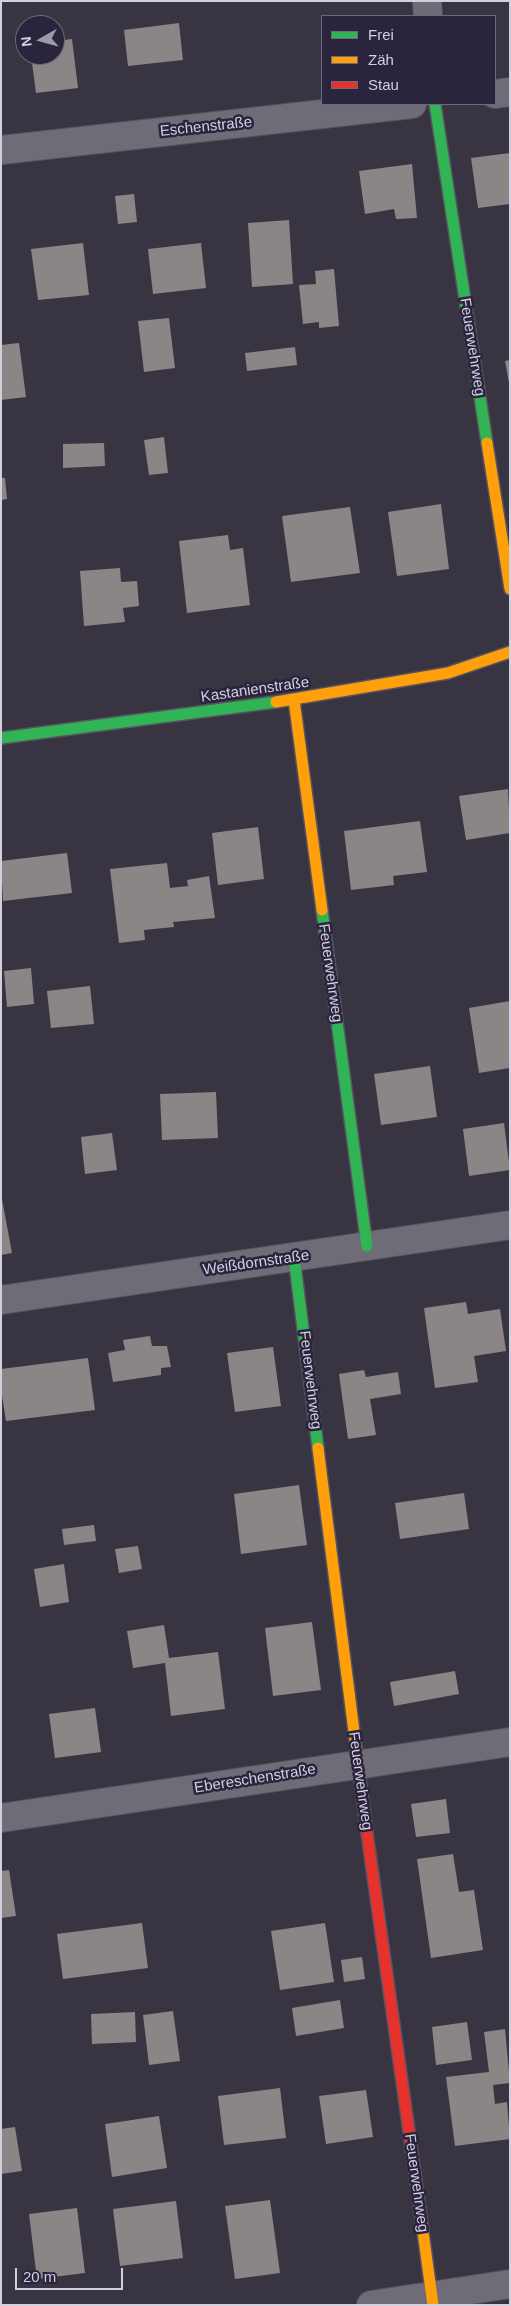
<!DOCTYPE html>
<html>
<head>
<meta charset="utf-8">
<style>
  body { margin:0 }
  #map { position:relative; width:511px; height:2306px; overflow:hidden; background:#383442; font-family:Arial,sans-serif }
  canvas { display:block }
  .frame { position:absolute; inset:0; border:2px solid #d2cfdf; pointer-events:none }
  .legend { position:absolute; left:321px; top:15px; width:175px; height:90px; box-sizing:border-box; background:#2b243d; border:1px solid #6e687e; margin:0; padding:6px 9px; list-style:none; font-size:15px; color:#d2cfdf }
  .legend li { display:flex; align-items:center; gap:10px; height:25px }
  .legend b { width:25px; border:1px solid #6e687e }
  .north { position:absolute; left:15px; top:15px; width:50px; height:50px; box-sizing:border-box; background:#2b243d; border:1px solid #6e687e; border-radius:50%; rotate:263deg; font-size:14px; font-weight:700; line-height:20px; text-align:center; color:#d2cfdf }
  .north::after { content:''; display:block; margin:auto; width:18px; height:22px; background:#9c99a8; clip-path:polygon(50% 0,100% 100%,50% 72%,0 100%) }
  .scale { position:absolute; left:15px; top:2268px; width:108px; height:22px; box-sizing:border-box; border:2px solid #d2cfdf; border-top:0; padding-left:6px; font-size:15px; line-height:18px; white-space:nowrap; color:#d2cfdf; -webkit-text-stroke:4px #2b243d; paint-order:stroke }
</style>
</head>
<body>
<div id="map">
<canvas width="511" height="2306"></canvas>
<div class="frame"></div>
<ul class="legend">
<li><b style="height:6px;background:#30b455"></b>Frei</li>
<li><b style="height:6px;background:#ff9f0a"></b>Zäh</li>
<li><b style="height:6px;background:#e5322d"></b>Stau</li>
</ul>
<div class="north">N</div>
<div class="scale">20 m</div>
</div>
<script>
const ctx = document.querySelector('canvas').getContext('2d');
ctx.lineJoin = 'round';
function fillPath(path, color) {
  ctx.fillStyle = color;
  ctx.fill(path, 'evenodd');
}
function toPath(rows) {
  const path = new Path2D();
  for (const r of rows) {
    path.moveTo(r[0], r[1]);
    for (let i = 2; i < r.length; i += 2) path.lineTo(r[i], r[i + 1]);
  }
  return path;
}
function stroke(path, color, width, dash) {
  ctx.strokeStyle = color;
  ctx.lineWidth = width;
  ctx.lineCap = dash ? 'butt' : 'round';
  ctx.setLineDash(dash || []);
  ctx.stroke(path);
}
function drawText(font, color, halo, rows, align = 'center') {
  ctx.font = font + ' Arial,sans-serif';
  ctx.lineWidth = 5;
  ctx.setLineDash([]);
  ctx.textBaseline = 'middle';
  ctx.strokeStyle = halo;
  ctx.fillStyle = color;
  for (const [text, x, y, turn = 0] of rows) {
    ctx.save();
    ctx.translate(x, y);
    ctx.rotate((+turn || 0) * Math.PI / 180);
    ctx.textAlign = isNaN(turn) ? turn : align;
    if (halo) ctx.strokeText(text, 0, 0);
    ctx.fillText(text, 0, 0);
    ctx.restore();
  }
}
fillPath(toPath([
  [179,23,183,60,128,66,124,30],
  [72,39,78,88,36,93,31,55,55,55,55,41],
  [510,153,510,204,478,208,471,158],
  [412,164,417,218,396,219,394,209,365,214,359,171],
  [134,194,137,222,118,224,115,196],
  [289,220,293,284,252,287,248,223],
  [83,243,89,295,38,300,31,249],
  [201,243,206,288,153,294,148,249],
  [334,269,339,326,319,328,319,322,303,324,299,285,316,284,315,271],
  [169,318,175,368,144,372,138,321],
  [19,343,26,397,1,400,1,345],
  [295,347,297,365,247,371,245,353],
  [510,360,510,383,509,383,505,361],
  [164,437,168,473,149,475,144,440],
  [104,443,105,466,63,468,63,444],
  [1,478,5,478,7,499,1,500],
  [441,504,449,569,397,576,388,512],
  [350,507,360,573,291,582,282,516],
  [228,535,230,550,243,548,250,605,187,613,179,541],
  [120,568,121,582,137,581,139,606,123,608,125,622,84,626,80,571],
  [508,789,510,833,466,840,459,796],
  [420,821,427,872,393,876,394,885,351,890,344,831],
  [258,827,264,879,218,885,212,833],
  [67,853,72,893,3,901,1,861],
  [167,863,170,888,188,886,187,880,209,876,215,918,173,922,174,927,144,930,145,940,119,943,110,869],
  [31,968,34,1004,7,1007,4,971],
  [90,986,94,1024,51,1028,47,991],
  [510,1001,510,1068,479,1073,469,1008],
  [430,1066,437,1117,381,1125,374,1074],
  [216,1092,218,1138,162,1140,160,1094],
  [504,1123,510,1170,469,1176,463,1129],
  [112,1133,117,1170,85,1174,81,1137],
  [1,1194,12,1253,1,1255],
  [466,1302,468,1314,500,1309,506,1351,474,1356,478,1382,435,1388,424,1308],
  [150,1336,152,1346,167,1346,171,1367,161,1368,161,1375,113,1382,108,1353,125,1350,123,1340],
  [273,1347,281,1406,235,1412,227,1353],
  [88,1358,95,1410,6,1421,1,1389,1,1369],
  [364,1370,366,1377,398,1372,401,1394,370,1399,376,1435,348,1439,339,1374],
  [299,1485,307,1545,241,1554,234,1494],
  [464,1493,469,1529,400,1539,395,1503],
  [94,1525,96,1541,64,1545,62,1529],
  [138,1546,142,1569,119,1573,115,1549],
  [64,1564,69,1602,40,1607,34,1569],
  [312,1622,321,1690,273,1696,265,1628],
  [164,1625,169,1658,218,1652,225,1709,171,1716,165,1663,133,1668,127,1631],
  [455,1671,459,1694,394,1706,390,1682],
  [95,1708,101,1752,55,1758,49,1714],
  [446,1799,450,1833,416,1837,411,1804],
  [453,1854,459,1892,474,1890,483,1950,431,1958,417,1859],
  [9,1870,16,1916,1,1918,1,1871],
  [142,1923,148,1968,63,1979,57,1934],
  [325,1923,334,1982,280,1990,271,1931],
  [362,1957,365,1979,344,1982,341,1960],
  [340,2000,344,2028,296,2036,292,2008],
  [173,2011,180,2061,149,2065,143,2015],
  [135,2012,136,2042,92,2044,91,2014],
  [467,2022,472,2060,436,2065,432,2027],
  [505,2029,510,2083,493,2085,495,2104,507,2102,510,2139,455,2146,446,2077,489,2072,484,2032],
  [280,2088,286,2138,224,2145,218,2096],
  [366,2090,373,2137,326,2144,319,2096],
  [159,2116,167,2168,112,2177,105,2124],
  [15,2127,22,2171,1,2174,1,2129],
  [270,2200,280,2273,235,2279,225,2206],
  [176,2201,183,2258,120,2266,113,2209],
  [77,2208,85,2273,37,2279,29,2214]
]), '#8c8586');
const street = toPath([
  [427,1,428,16],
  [495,94,510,92],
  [1,150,412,104],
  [1,1300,510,1225],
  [1,1818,510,1742],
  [371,2305,510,2284]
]);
const fast = toPath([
  [435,104,487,443],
  [1,738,276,702],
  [322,910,367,1246],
  [294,1257,318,1448]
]);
const slow = toPath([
  [487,443,510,589],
  [294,700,322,910],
  [276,702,448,673,510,652],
  [318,1448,366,1826],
  [416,2181,433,2305]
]);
const jam = toPath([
  [366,1826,416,2181]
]);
stroke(street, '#565360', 30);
stroke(fast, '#565360', 14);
stroke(slow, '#565360', 14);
stroke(jam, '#565360', 14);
stroke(street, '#6f6c78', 28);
stroke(fast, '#30b455', 11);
stroke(slow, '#ff9f0a', 11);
stroke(jam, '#e5322d', 11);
drawText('15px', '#d2cfdf', '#2b243d', [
  ["Eschenstraße",206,127,-6],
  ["Feuerwehrweg",472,347,81],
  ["Kastanienstraße",255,690,-8],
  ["Feuerwehrweg",330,973,82],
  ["Weißdornstraße",256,1263,-8],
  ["Feuerwehrweg",310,1380,83],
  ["Ebereschenstraße",255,1779,-9],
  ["Feuerwehrweg",360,1781,82],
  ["Feuerwehrweg",416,2183,82]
]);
</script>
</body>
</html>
